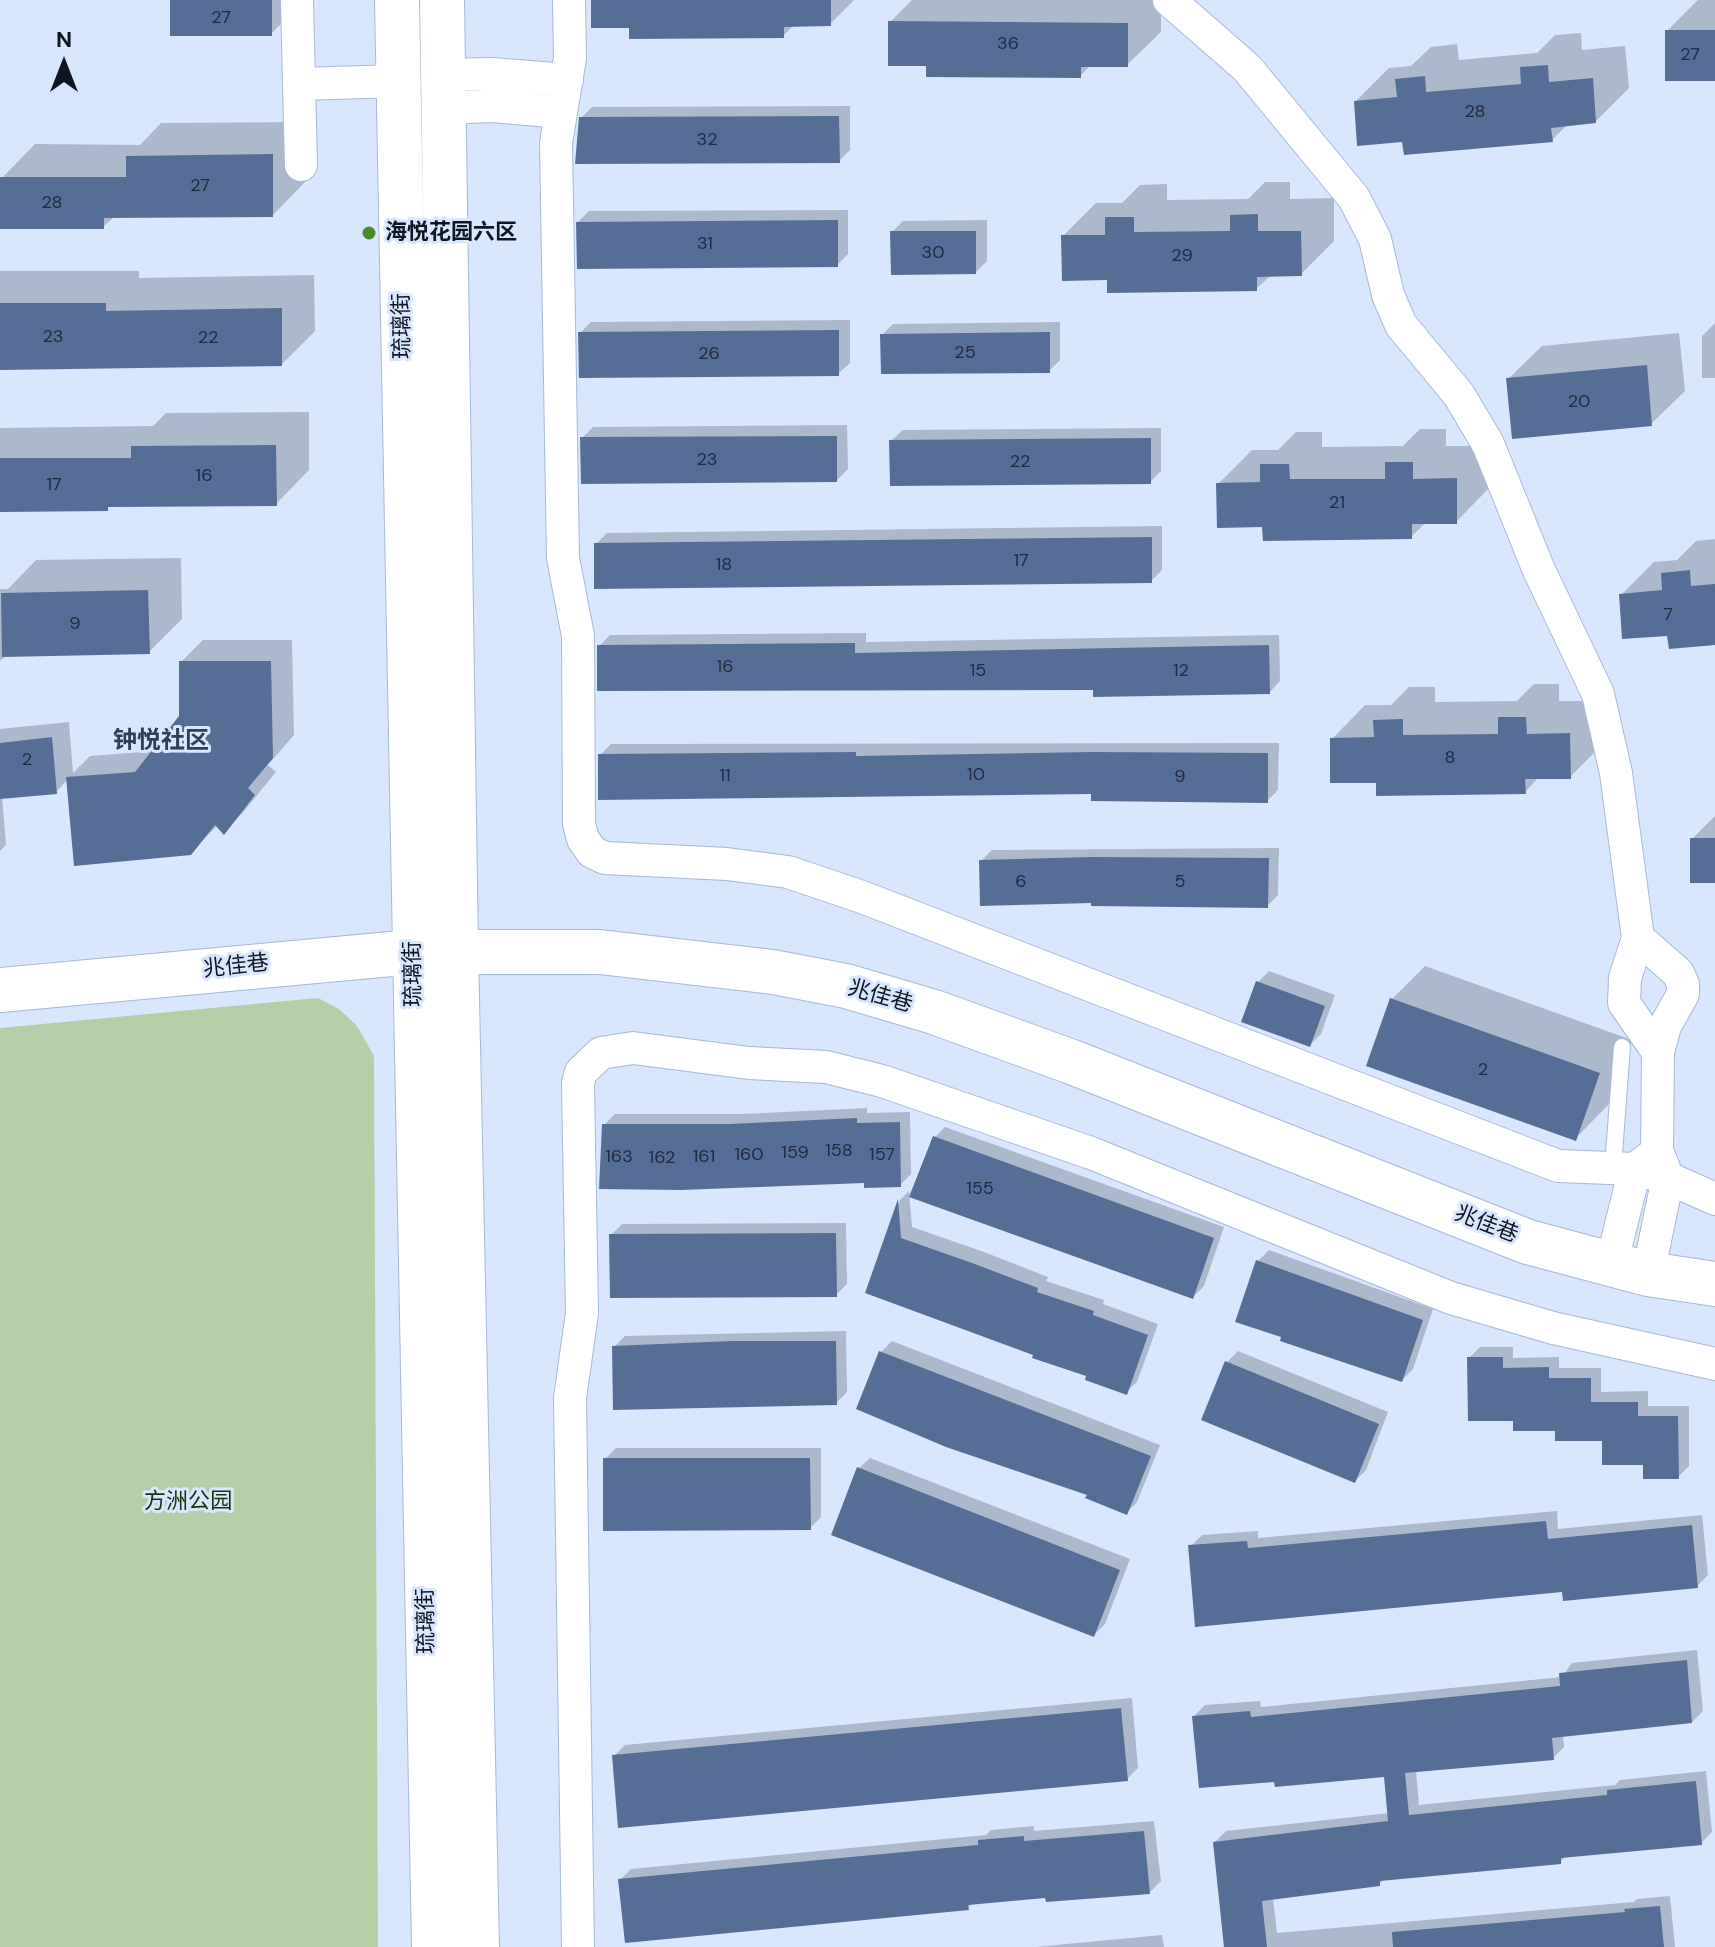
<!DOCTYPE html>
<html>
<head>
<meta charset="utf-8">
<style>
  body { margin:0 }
  #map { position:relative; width:1715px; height:1947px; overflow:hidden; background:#d8e6fe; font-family:"DM Sans",sans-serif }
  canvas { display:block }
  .north { position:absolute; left:24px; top:24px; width:80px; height:80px; -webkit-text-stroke:6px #d8e6fe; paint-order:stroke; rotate:0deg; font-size:22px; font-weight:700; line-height:32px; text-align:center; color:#101620 }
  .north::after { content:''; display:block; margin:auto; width:28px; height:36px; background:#101620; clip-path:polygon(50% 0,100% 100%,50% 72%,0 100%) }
</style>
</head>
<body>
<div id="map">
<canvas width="1715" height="1947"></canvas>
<div class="north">N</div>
</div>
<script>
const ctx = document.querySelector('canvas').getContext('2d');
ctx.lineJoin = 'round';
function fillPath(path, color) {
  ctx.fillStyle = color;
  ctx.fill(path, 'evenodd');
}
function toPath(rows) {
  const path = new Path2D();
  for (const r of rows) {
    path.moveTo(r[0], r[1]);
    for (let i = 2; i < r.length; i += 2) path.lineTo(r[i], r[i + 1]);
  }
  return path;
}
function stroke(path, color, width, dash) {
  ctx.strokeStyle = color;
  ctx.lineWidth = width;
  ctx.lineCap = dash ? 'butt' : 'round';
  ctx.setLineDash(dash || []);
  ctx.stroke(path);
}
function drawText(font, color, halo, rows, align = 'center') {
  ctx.font = font + ' "DM Sans","Noto Sans SC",sans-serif';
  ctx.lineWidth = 6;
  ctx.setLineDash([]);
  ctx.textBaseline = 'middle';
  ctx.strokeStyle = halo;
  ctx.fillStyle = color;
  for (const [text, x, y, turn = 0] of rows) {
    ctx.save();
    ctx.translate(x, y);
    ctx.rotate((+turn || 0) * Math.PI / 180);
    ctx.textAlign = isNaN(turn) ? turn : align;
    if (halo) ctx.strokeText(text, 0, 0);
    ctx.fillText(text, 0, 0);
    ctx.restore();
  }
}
fillPath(toPath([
  [318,998,339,1009,357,1026,374,1056,378,1947,0,1947,0,1028]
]), '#b4cfa8');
fillPath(toPath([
  [172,0,305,0,271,34],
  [593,0,854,0,830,24,794,25,783,36,631,26],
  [912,0,1161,0,1161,32,1127,65,1091,65,1080,76,928,64,890,22],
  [1698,0,1715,0,1715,79,1667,31],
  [1581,33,1582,50,1625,46,1629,88,1596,121,1568,124,1552,140,1404,139,1356,101,1389,68,1411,66,1431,47,1457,44,1459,60,1537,53,1555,35],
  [850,106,850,150,839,161,581,118,592,107],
  [305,122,306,181,273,215,115,216,103,227,2,178,35,144,140,145,161,123],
  [1265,182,1290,182,1290,199,1334,198,1334,241,1301,274,1271,275,1256,289,1109,278,1063,236,1096,203,1122,203,1140,185,1167,184,1167,200,1248,199],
  [848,210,848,254,837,265,578,222,589,211],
  [987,220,987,261,976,272,892,232,903,221],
  [0,271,139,271,139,278,314,275,315,331,282,364,0,368],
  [850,320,850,363,838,374,580,333,591,322],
  [1060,322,1060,360,1049,371,882,335,893,324],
  [1715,323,1715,378,1702,378,1702,336],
  [1679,333,1685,391,1651,424,1508,379,1542,346],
  [309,412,309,470,276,504,0,509,0,428,153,426,166,413],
  [847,425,848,469,837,480,582,438,593,427],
  [1161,428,1161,471,1150,482,891,441,903,430],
  [1420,429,1446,429,1446,446,1489,446,1489,488,1456,522,1426,522,1411,537,1264,525,1218,484,1252,450,1278,450,1296,432,1322,432,1322,447,1403,446],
  [1162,526,1162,570,1151,581,596,544,607,533],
  [1715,539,1715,643,1669,633,1621,595,1654,562,1677,560,1696,541],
  [181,558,182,619,149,652,7,655,0,661,0,589,8,589,36,560],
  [866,633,866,642,1279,635,1280,681,1269,693,1095,688,599,646,610,635],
  [203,640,292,640,294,735,268,765,276,772,245,810,224,832,218,825,190,853,68,779,56,792,2,797,6,845,0,851,0,729,69,722,73,773,90,756,154,751,181,716,181,662],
  [1534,684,1559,684,1559,701,1603,701,1603,744,1570,777,1539,777,1525,792,1378,781,1332,739,1365,705,1391,705,1409,687,1435,687,1435,702,1517,701],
  [1279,743,1278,790,1267,801,600,755,611,744],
  [1715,816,1715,881,1692,839],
  [1279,848,1278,895,1267,906,1093,901,981,861,992,850],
  [1425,966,1632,1040,1608,1105,1575,1139,1392,999],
  [1269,971,1335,995,1321,1034,1310,1045,1258,982],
  [867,1108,867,1113,910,1112,911,1174,900,1185,604,1125,615,1114,743,1114],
  [945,1127,1224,1227,1204,1286,1193,1297,934,1138],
  [909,1191,912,1227,984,1252,1048,1277,1046,1281,1104,1300,1103,1304,1158,1324,1137,1382,1126,1392,1036,1353,868,1291,900,1200],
  [846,1223,847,1284,836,1295,611,1235,622,1224],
  [1269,1250,1433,1309,1413,1369,1402,1380,1258,1261],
  [846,1331,847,1392,836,1403,614,1347,625,1336],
  [892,1341,1160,1445,1137,1502,1126,1513,1089,1494,858,1408,881,1352],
  [1480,1347,1513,1347,1513,1358,1559,1357,1559,1368,1601,1368,1601,1392,1648,1391,1648,1406,1689,1406,1689,1466,1678,1477,1645,1463,1604,1439,1515,1419,1469,1358],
  [1238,1351,1388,1412,1366,1470,1355,1481,1227,1362],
  [616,1448,821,1448,821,1517,810,1528,605,1459],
  [870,1458,1130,1559,1105,1624,1094,1635,859,1468],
  [1557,1511,1558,1529,1702,1515,1708,1575,1697,1586,1564,1590,1191,1546,1202,1535,1258,1531,1258,1538],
  [1697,1650,1703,1711,1692,1722,1563,1735,1564,1747,1553,1758,1416,1770,1419,1805,1615,1785,1620,1780,1706,1771,1712,1832,1701,1843,1567,1855,1560,1862,1385,1879,1379,1884,1273,1898,1277,1933,1634,1902,1637,1899,1670,1896,1675,1947,1224,1947,1215,1842,1226,1831,1390,1813,1386,1775,1276,1780,1194,1716,1205,1705,1260,1701,1261,1707,1562,1677,1572,1663],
  [1132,1698,1138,1768,1127,1779,614,1756,625,1745],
  [1154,1821,1161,1881,1150,1892,1047,1895,972,1903,968,1908,620,1880,631,1869,986,1835,991,1830,1034,1826,1034,1831],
  [1162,1935,1164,1947,1035,1947]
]), '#0003');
fillPath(toPath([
  [170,0,272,0,272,36,170,36],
  [591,0,831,0,831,26,784,27,784,38,629,39,629,28,591,28],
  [888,21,1128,23,1128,67,1081,67,1081,78,926,77,926,66,888,66],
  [1665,30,1715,30,1715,81,1665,81],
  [1548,65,1549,82,1593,78,1596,123,1551,128,1553,142,1404,155,1402,142,1357,146,1354,101,1397,97,1395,79,1425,76,1426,92,1521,84,1520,67],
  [839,116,840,163,575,164,579,117],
  [273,154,273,217,104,218,104,229,0,229,0,177,126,177,126,156],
  [1258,214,1258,231,1301,231,1302,276,1257,277,1257,291,1107,293,1107,280,1062,281,1061,235,1105,235,1105,217,1134,217,1134,232,1230,231,1230,215],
  [838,220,838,267,577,269,576,222],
  [890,231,976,231,976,274,891,275],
  [0,303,106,303,106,311,282,308,282,366,0,370],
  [839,330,839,376,579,378,578,332],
  [1050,332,1050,373,881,374,880,334],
  [1647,365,1652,426,1512,439,1506,378],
  [837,436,837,482,581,484,580,437],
  [1151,438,1151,484,890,486,889,440],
  [276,445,277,506,108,507,108,511,0,512,0,458,131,458,131,446],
  [1385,462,1413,462,1413,479,1457,478,1457,524,1412,524,1412,539,1263,541,1262,527,1217,528,1216,483,1260,482,1260,464,1289,464,1290,479,1385,479],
  [1152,537,1152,583,594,589,594,543],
  [1690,570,1691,586,1715,584,1715,645,1669,649,1667,636,1622,639,1619,594,1662,590,1661,573],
  [148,590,150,654,2,657,1,593],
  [855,643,855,653,1269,645,1270,694,1093,697,1093,690,597,691,597,645],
  [179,661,271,661,273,758,248,788,255,795,224,835,215,825,191,855,74,866,66,777,135,772,179,716],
  [1498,717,1526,717,1527,734,1570,733,1571,779,1525,779,1526,794,1376,796,1376,783,1330,783,1330,738,1374,737,1373,720,1403,719,1403,735,1498,734],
  [52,737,57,794,0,799,0,743],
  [856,752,856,756,1092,752,1268,753,1268,803,1091,801,1091,794,598,800,598,754],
  [1690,838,1715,838,1715,883,1690,883],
  [1092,857,1269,858,1268,908,1091,906,1091,903,980,906,979,860],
  [1256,981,1325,1006,1310,1047,1241,1022],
  [1390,998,1600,1073,1576,1141,1366,1066],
  [857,1118,857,1123,900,1122,901,1187,864,1188,864,1183,681,1190,599,1189,602,1124,730,1124],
  [933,1136,1214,1238,1193,1299,909,1197],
  [898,1199,901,1238,972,1263,1038,1288,1037,1292,1094,1311,1093,1315,1148,1335,1127,1395,1085,1380,1086,1376,1032,1358,1033,1355,865,1293],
  [836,1233,837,1297,610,1298,609,1234],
  [1256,1260,1423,1320,1402,1382,1280,1341,1281,1337,1235,1322],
  [732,1341,836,1341,837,1405,613,1410,612,1346],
  [879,1351,1151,1456,1127,1515,1085,1498,1087,1495,946,1447,856,1409],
  [1467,1357,1503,1357,1503,1368,1549,1367,1549,1378,1591,1378,1591,1402,1638,1402,1638,1416,1678,1416,1679,1479,1643,1479,1643,1465,1602,1465,1602,1441,1555,1441,1555,1431,1513,1431,1513,1421,1468,1421],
  [1225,1361,1379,1424,1355,1483,1201,1420],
  [603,1458,810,1458,811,1530,603,1531],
  [857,1467,1120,1570,1094,1637,831,1535],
  [1546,1521,1548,1539,1692,1525,1698,1588,1563,1601,1562,1592,1195,1627,1188,1545,1247,1541,1248,1548],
  [1687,1660,1692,1723,1552,1738,1554,1760,1405,1773,1409,1815,1607,1795,1607,1790,1696,1781,1702,1845,1561,1858,1561,1864,1380,1881,1380,1886,1262,1901,1267,1947,1224,1947,1213,1842,1388,1821,1384,1777,1275,1787,1274,1782,1199,1788,1192,1716,1250,1711,1251,1717,1560,1686,1559,1673],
  [1121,1708,1128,1781,618,1828,612,1755],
  [1144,1831,1150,1894,1046,1902,1045,1898,968,1905,969,1910,625,1943,618,1879,978,1845,978,1840,1024,1836,1024,1841],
  [1660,1906,1664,1947,1393,1947,1392,1932,1625,1912,1624,1909]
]), '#556e96');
const lane = toPath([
  [1613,1167,1622,1047]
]);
const street = toPath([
  [297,0,301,165],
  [569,0,570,58,556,143,563,558,578,636,579,824,583,839,592,852,605,858,727,864,788,872,862,897,1558,1166,1635,1169,1668,1178,1715,1199],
  [1169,0,1247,68,1354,198,1375,239,1388,295,1401,325,1459,395,1488,444,1538,568,1598,694,1616,773,1638,938,1625,978,1624,1003,1658,1052],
  [443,75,492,74,567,80],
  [299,84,398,81],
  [443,108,492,106,561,112],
  [1638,938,1678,973,1683,984,1683,994,1665,1026,1658,1052,1657,1151,1668,1178,1648,1274],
  [1611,1265,1635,1169,1652,1156],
  [578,1947,570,1398,582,1313,578,1083,581,1072,601,1053,633,1048,749,1063,826,1067,882,1081,1091,1153,1451,1298,1553,1328,1715,1364]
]);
const secondary = toPath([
  [397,0,434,1947],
  [442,0,456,951,477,1947],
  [0,990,413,952,600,952,773,972,846,986,934,1012,1072,1062,1528,1242,1648,1274,1715,1284]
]);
stroke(lane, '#a7b9d5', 18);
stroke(street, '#a7b9d5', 34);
stroke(secondary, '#a7b9d5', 46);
stroke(lane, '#fff', 16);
stroke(street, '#fff', 32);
stroke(secondary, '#fff', 44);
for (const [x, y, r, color] of [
  [369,233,8,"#4b8929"]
]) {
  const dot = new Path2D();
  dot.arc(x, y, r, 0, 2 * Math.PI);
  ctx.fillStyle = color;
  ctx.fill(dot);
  stroke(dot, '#d8e6fe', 3);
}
drawText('18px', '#212c3e', null, [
  ["27",221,18],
  ["36",1008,44],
  ["27",1690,55],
  ["28",1475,112],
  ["32",707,140],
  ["27",200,186],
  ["28",52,203],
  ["31",705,244],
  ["30",933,253],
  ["29",1182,256],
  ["23",53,337],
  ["22",208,338],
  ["25",965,353],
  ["26",709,354],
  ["20",1579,402],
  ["23",707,460],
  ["22",1020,462],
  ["16",204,476],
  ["17",54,485],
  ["21",1337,503],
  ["17",1021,561],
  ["18",724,565],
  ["7",1668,615],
  ["9",75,624],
  ["16",725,667],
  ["15",978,671],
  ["12",1181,671],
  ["8",1450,758],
  ["2",27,760],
  ["10",976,775],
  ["11",725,776],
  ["9",1180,777],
  ["6",1021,882],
  ["5",1180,882],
  ["2",1483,1070],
  ["158",839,1151],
  ["159",795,1153],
  ["160",749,1155],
  ["157",882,1155],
  ["163",619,1157],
  ["161",704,1157],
  ["162",662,1158],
  ["155",980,1189]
]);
drawText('bold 22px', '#101620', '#d8e6fe', [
  ["海悦花园六区",385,233]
], 'left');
drawText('22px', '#101620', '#d8e6fe', [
  ["琉璃街",403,326,-91],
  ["兆佳巷",236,967,-6],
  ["琉璃街",414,974,-91],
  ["兆佳巷",880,997,16],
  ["兆佳巷",1486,1225,21],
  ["琉璃街",427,1621,-91]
]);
drawText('22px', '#173505', '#d8e6fe', [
  ["方洲公园",188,1502]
]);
drawText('bold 24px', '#2f3e55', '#d8e6fe', [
  ["钟悦社区",161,742]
]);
</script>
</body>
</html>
